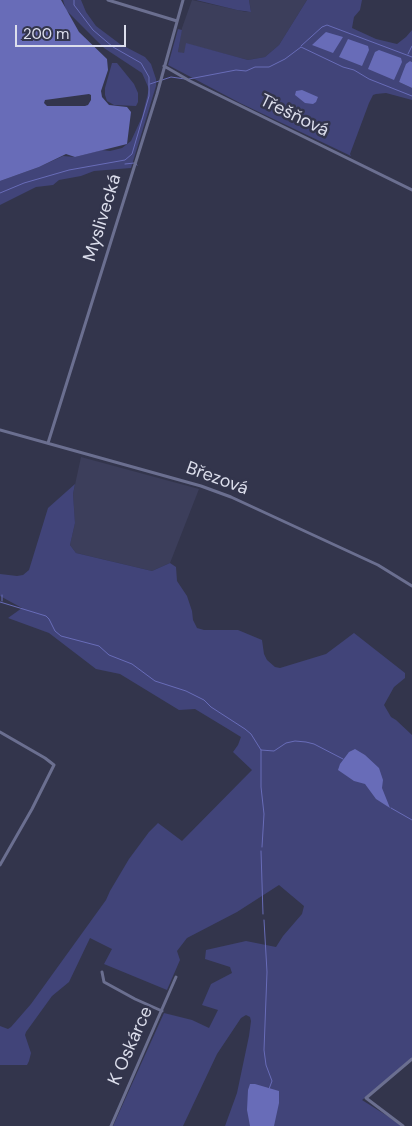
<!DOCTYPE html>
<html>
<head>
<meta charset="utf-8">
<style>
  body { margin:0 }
  #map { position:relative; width:412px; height:1126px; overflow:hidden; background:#33354c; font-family:"DM Sans",sans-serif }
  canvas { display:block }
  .scale { position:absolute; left:15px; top:25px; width:111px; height:22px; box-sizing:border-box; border:2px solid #dcdeec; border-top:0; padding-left:6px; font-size:15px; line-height:18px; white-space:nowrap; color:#dcdeec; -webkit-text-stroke:4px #33354c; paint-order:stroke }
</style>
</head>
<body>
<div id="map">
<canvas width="412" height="1126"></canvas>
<div class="scale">200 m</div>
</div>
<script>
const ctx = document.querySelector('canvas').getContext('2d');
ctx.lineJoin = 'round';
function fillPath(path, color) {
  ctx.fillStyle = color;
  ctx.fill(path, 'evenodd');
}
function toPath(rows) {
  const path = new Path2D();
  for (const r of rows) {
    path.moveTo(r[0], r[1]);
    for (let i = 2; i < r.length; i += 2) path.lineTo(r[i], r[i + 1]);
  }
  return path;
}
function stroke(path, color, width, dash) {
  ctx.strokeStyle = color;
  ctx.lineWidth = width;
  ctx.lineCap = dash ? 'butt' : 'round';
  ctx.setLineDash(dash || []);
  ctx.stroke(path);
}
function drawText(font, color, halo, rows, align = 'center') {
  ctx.font = font + ' "DM Sans",sans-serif';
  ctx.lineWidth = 5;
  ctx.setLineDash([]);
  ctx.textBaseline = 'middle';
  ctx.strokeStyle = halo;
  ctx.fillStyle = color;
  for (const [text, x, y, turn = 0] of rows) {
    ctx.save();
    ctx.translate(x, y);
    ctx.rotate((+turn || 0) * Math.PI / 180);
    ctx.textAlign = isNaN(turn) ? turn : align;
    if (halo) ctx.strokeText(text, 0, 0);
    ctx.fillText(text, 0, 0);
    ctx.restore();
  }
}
fillPath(toPath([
  [192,0,246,12,251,11,249,0,307,0,279,45,265,57,248,60,187,44,184,54,178,52,182,28],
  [81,457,199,489,170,563,152,571,76,553,70,545,75,523,73,494]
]), '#3c3e5b');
fillPath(toPath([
  [63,0,81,0,86,12,96,26,120,44,145,57,151,64,156,79,156,86,131,168,94,171,81,176,59,180,53,185,36,187,0,205,0,181,39,167,63,156,75,157,102,150,110,151,122,148,131,141,142,117,149,89,142,73,104,48,66,10],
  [196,0,249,0,251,12,237,10],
  [307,0,362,0,360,10,354,17,352,28,376,39,397,44,406,37,412,30,412,62,410,61,399,82,412,88,412,100,386,93,376,94,373,95,369,103,350,154,351,156,240,103,168,65,178,29,182,30,178,52,184,53,186,43,248,60,265,57,279,45],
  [112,63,117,63,134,84,138,93,138,102,136,106,114,105,107,101,105,95,105,88],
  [75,484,73,494,75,523,70,545,76,553,152,571,170,563,176,567,177,581,187,596,192,611,193,620,197,628,204,630,238,630,262,640,264,654,267,660,275,667,280,668,326,654,354,633,405,673,405,678,394,687,384,705,391,717,396,720,412,735,412,1058,362,1100,389,1117,401,1126,225,1126,237,1093,249,1036,251,1021,250,1017,246,1015,241,1018,217,1054,183,1126,113,1126,164,1013,192,1020,209,1028,218,1010,202,1005,211,984,232,973,230,967,205,959,206,950,246,941,276,947,283,936,302,914,304,906,279,885,237,912,187,938,177,951,180,960,167,990,104,964,112,949,90,938,69,982,52,996,26,1032,25,1035,31,1053,29,1061,27,1065,0,1065,0,1026,8,1029,11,1027,31,1004,106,900,110,891,129,859,149,832,158,823,182,841,252,770,233,752,238,745,241,737,228,729,195,709,179,710,120,674,96,669,49,633,8,618,22,608,0,596,0,574,17,576,23,575,29,570,48,508]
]), '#414479');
fillPath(toPath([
  [0,0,61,0,79,32,107,59,108,70,101,91,102,97,109,105,127,107,131,112,127,144,75,157,66,154,39,167,0,181],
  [89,94,91,95,91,100,88,105,85,106,47,106,44,103,45,100],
  [326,32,343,37,333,53,312,45],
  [348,39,368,46,369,50,362,66,339,57],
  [379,50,401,58,402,62,394,80,368,69,375,52],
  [410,61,412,62,412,88,399,82,406,64],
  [302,90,318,97,316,102,313,104,305,103,295,95,296,91],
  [355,749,365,755,379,768,383,780,382,788,390,808,376,799,365,784,354,781,338,770,340,764,349,752],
  [250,1084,255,1084,279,1091,279,1103,274,1126,250,1126,247,1110,248,1090]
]), '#686cb8');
stroke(toPath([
  [301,46,322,27,327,25,412,57],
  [408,54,412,46],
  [189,79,236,70,246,71,255,67,269,67,285,59,301,47,343,67,354,70,369,79,412,96],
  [150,84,171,77,185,79],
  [125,164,134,163,137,165],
  [0,193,24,183,69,170,125,160,132,154,149,96,149,77,141,63,113,47,93,30,74,5,74,0],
  [2,601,2,595],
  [0,602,46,616,49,619,55,631,61,636,99,646,109,655,132,664,155,681,186,691,204,700,211,707,245,729,251,734,261,750,274,751,286,743,295,741,306,742,314,744,343,759],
  [261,750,261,787,264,814,262,847],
  [391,808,412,820],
  [261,851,263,914],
  [264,920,267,972,264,1050,266,1065,272,1081,269,1089]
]), '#686cb8', 1);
stroke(toPath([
  [108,0,177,21],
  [164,66,190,81,412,190],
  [0,430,201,486,231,497,378,565,412,586],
  [48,443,157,94,183,0],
  [0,732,45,758,54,765,32,809,0,865],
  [102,972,104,982,135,999,162,1011],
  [111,1126,176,977],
  [403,1126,366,1098,412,1059]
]), '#6b6f90', 3);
drawText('18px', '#dcdeec', '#33354c', [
  ["Třešňová",294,116,26],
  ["Myslivecká",103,218,-73],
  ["Březová",217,479,20],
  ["K Oskárce",131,1046,-66]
]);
</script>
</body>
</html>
